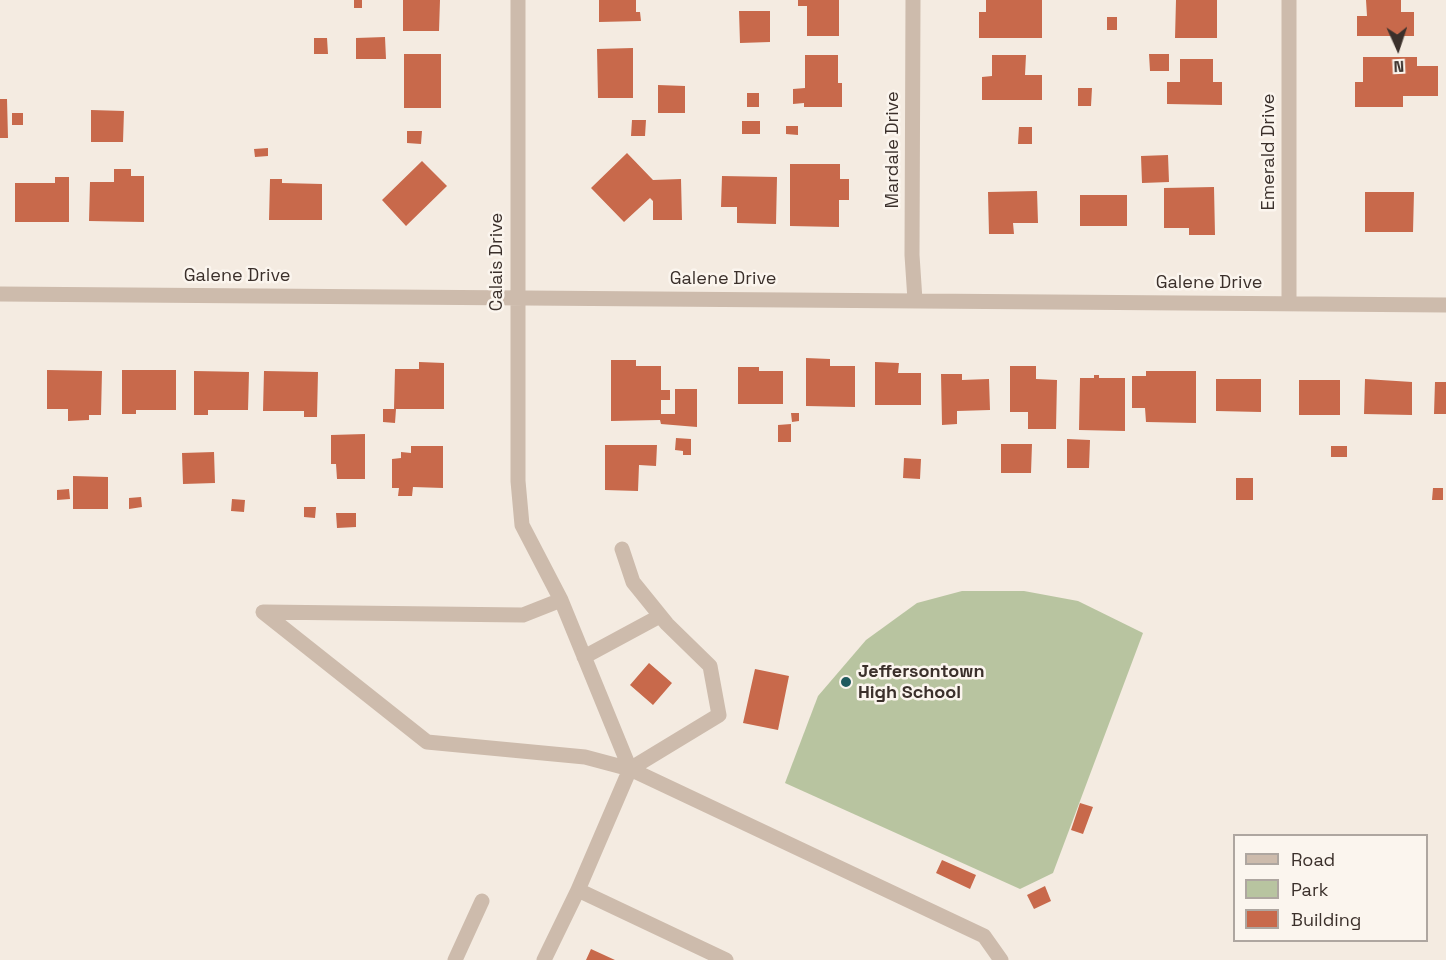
<!DOCTYPE html>
<html>
<head>
<meta charset="utf-8">
<style>
  body { margin:0 }
  #map { position:relative; width:1446px; height:960px; overflow:hidden; background:#f4ebe1; font-family:"Space Grotesk",sans-serif }
  canvas { display:block }
  .legend { position:absolute; left:1233px; top:834px; width:195px; height:108px; box-sizing:border-box; background:#fbf5ee; border:2px solid #aea6a0; margin:0; padding:8px 10px; list-style:none; font-size:18px; color:#3b302b }
  .legend li { display:flex; align-items:center; gap:12px; height:30px }
  .legend b { width:30px; border:2px solid #aea6a0 }
  .north { position:absolute; left:1368px; top:18px; width:60px; height:60px; -webkit-text-stroke:4px #fbf5ee; paint-order:stroke; rotate:177deg; font-size:16px; font-weight:700; line-height:24px; text-align:center; color:#3b302b }
  .north::after { content:''; display:block; margin:auto; width:21px; height:27px; background:#3b302b; clip-path:polygon(50% 0,100% 100%,50% 72%,0 100%) }
</style>
</head>
<body>
<div id="map">
<canvas width="1446" height="960"></canvas>
<ul class="legend">
<li><b style="height:8px;background:#cdbbac"></b>Road</li>
<li><b style="height:16px;background:#b8c4a0"></b>Park</li>
<li><b style="height:16px;background:#c8694b"></b>Building</li>
</ul>
<div class="north">N</div>
</div>
<script>
const ctx = document.querySelector('canvas').getContext('2d');
ctx.lineJoin = 'round';
function fillPath(path, color) {
  ctx.fillStyle = color;
  ctx.fill(path, 'evenodd');
}
function toPath(rows) {
  const path = new Path2D();
  for (const r of rows) {
    path.moveTo(r[0], r[1]);
    for (let i = 2; i < r.length; i += 2) path.lineTo(r[i], r[i + 1]);
  }
  return path;
}
function stroke(path, color, width, dash) {
  ctx.strokeStyle = color;
  ctx.lineWidth = width;
  ctx.lineCap = dash ? 'butt' : 'round';
  ctx.setLineDash(dash || []);
  ctx.stroke(path);
}
function drawText(font, color, halo, rows, align = 'center') {
  ctx.font = font + ' "Space Grotesk",sans-serif';
  ctx.lineWidth = 5;
  ctx.setLineDash([]);
  ctx.textBaseline = 'middle';
  ctx.strokeStyle = halo;
  ctx.fillStyle = color;
  for (const [text, x, y, turn = 0] of rows) {
    ctx.save();
    ctx.translate(x, y);
    ctx.rotate((+turn || 0) * Math.PI / 180);
    ctx.textAlign = isNaN(turn) ? turn : align;
    if (halo) ctx.strokeText(text, 0, 0);
    ctx.fillText(text, 0, 0);
    ctx.restore();
  }
}
fillPath(toPath([
  [962,591,1024,591,1078,601,1143,633,1053,873,1020,889,785,783,818,696,866,640,917,603]
]), '#b8c4a0');
fillPath(toPath([
  [354,0,362,0,362,8,354,8],
  [403,0,440,0,439,31,403,31],
  [599,0,636,0,636,12,640,12,641,21,599,22],
  [798,0,839,0,839,36,807,36,807,6,798,6],
  [986,0,1042,0,1042,38,979,38,979,12,986,12],
  [1176,0,1217,0,1217,38,1175,38],
  [1366,0,1401,0,1401,12,1414,12,1414,36,1357,36,1357,16,1367,16],
  [739,11,770,11,770,42,740,43],
  [1107,17,1117,17,1117,30,1107,30],
  [385,37,386,59,356,59,356,38],
  [314,38,327,38,328,54,314,54],
  [633,48,633,98,598,98,597,49],
  [404,54,441,54,441,108,404,108],
  [1149,54,1169,54,1169,71,1150,71],
  [805,55,838,55,838,83,842,83,842,107,804,107,804,103,793,104,793,89,805,88],
  [992,55,1026,55,1025,75,1042,75,1042,100,982,100,982,77,992,76],
  [1363,57,1417,57,1417,66,1438,66,1438,96,1403,96,1403,107,1355,107,1355,82,1363,82],
  [1180,59,1213,59,1213,82,1222,82,1222,105,1167,104,1167,82,1180,82],
  [658,85,685,86,685,113,658,113],
  [1078,88,1092,88,1091,106,1078,106],
  [747,93,759,93,759,107,747,107],
  [0,99,7,99,8,138,0,138],
  [91,110,124,111,123,142,91,142],
  [12,113,23,113,23,125,12,125],
  [632,120,646,120,645,136,631,136],
  [742,121,760,121,760,134,742,134],
  [786,126,798,126,798,135,786,134],
  [1019,127,1032,127,1032,144,1018,144],
  [407,131,422,131,421,144,407,143],
  [268,148,268,156,255,157,254,149],
  [627,153,653,180,681,179,682,220,653,220,653,201,650,198,624,222,591,188],
  [1168,155,1169,182,1142,183,1141,156],
  [422,161,447,186,406,226,382,200],
  [790,164,840,164,840,179,849,179,849,200,839,200,839,227,790,226],
  [114,169,131,169,131,176,144,176,144,222,89,221,90,182,114,182],
  [722,176,777,177,776,224,737,223,737,207,721,207],
  [55,177,69,177,69,222,15,222,15,183,55,183],
  [270,179,282,179,282,183,322,184,322,220,269,220],
  [1214,187,1215,235,1189,235,1189,228,1164,228,1164,188],
  [1037,191,1038,223,1013,223,1014,234,989,234,988,192],
  [1365,192,1414,192,1413,232,1365,232],
  [1080,195,1127,195,1127,226,1080,226],
  [806,358,830,359,830,366,855,366,855,407,806,406],
  [611,360,636,360,636,366,661,366,661,390,670,390,670,400,661,400,661,414,675,414,675,389,697,389,697,427,661,424,660,420,611,421],
  [419,362,444,363,444,409,394,409,395,369,419,369],
  [875,362,899,363,898,373,921,373,921,405,875,405],
  [1010,366,1036,366,1036,379,1057,380,1056,429,1028,429,1028,412,1010,412],
  [738,367,759,367,759,371,783,371,783,404,738,404],
  [47,370,102,371,101,415,89,415,89,420,68,421,68,409,47,409],
  [122,370,176,370,176,410,136,410,136,414,122,414],
  [194,371,249,372,248,410,208,410,208,415,194,415],
  [264,371,318,372,317,417,304,417,304,411,263,411],
  [1146,371,1196,371,1196,423,1146,422,1145,408,1132,408,1132,376,1146,376],
  [941,374,962,374,962,380,989,379,990,410,957,411,957,424,942,425],
  [1094,375,1099,375,1099,378,1125,378,1125,431,1079,430,1080,378,1094,378],
  [1216,379,1261,379,1261,412,1216,411],
  [1365,379,1412,382,1412,415,1364,414],
  [1299,380,1340,380,1340,415,1299,415],
  [1435,382,1446,382,1446,414,1434,414],
  [383,409,396,409,395,423,383,422],
  [791,413,799,413,799,421,792,422],
  [791,424,791,442,778,442,778,425],
  [365,434,365,479,337,479,336,464,331,464,331,435],
  [676,438,691,439,691,455,683,455,683,451,675,450],
  [1067,439,1090,440,1089,468,1067,468],
  [1001,444,1032,444,1031,473,1001,473],
  [605,445,657,445,656,466,639,465,638,491,605,490],
  [411,446,443,446,443,488,413,487,412,496,398,496,399,488,392,488,392,459,401,458,401,452,411,453],
  [1331,446,1347,446,1347,457,1331,457],
  [214,452,215,483,183,484,182,453],
  [904,458,921,459,920,479,903,478],
  [73,476,108,477,108,509,73,509],
  [1236,478,1253,478,1253,500,1236,500],
  [1433,488,1443,488,1443,500,1432,500],
  [69,489,70,499,57,500,57,490],
  [141,497,142,507,129,509,129,498],
  [232,499,245,500,244,512,231,511],
  [304,507,316,507,315,518,304,517],
  [336,513,356,513,356,527,337,528],
  [649,663,672,683,653,705,630,685],
  [755,669,789,676,778,730,743,723],
  [1080,803,1093,807,1083,834,1071,830],
  [942,860,976,875,970,889,936,873],
  [1045,886,1051,901,1034,909,1027,895],
  [591,949,615,960,586,960]
]), '#c8694b');
stroke(toPath([
  [518,0,518,481,522,525,561,600],
  [913,0,912,255,915,300],
  [0,294,1446,305],
  [1289,303,1289,0],
  [622,549,633,582,667,624,710,666,719,715,630,769],
  [561,600,630,769,585,757,427,742,263,612,523,615,561,600],
  [584,657,660,616],
  [455,960,482,901],
  [544,960,578,890],
  [726,960,578,890,630,769,984,936,1001,960]
]), '#cdbbac', 15);
for (const [x, y, r, color] of [
  [846,682,6,"#1f5a5e"]
]) {
  const dot = new Path2D();
  dot.arc(x, y, r, 0, 2 * Math.PI);
  ctx.fillStyle = color;
  ctx.fill(dot);
  stroke(dot, '#fbf5ee', 2);
}
drawText('18px', '#3b302b', '#fbf5ee', [
  ["Mardale Drive",893,150,-90],
  ["Emerald Drive",1269,152,-90],
  ["Calais Drive",497,262,-90],
  ["Galene Drive",237,276],
  ["Galene Drive",723,279],
  ["Galene Drive",1209,283]
]);
drawText('bold 18px', '#3b302b', '#fbf5ee', [
  ["Jeffersontown",858,672],
  ["High School",858,693]
], 'left');
</script>
</body>
</html>
